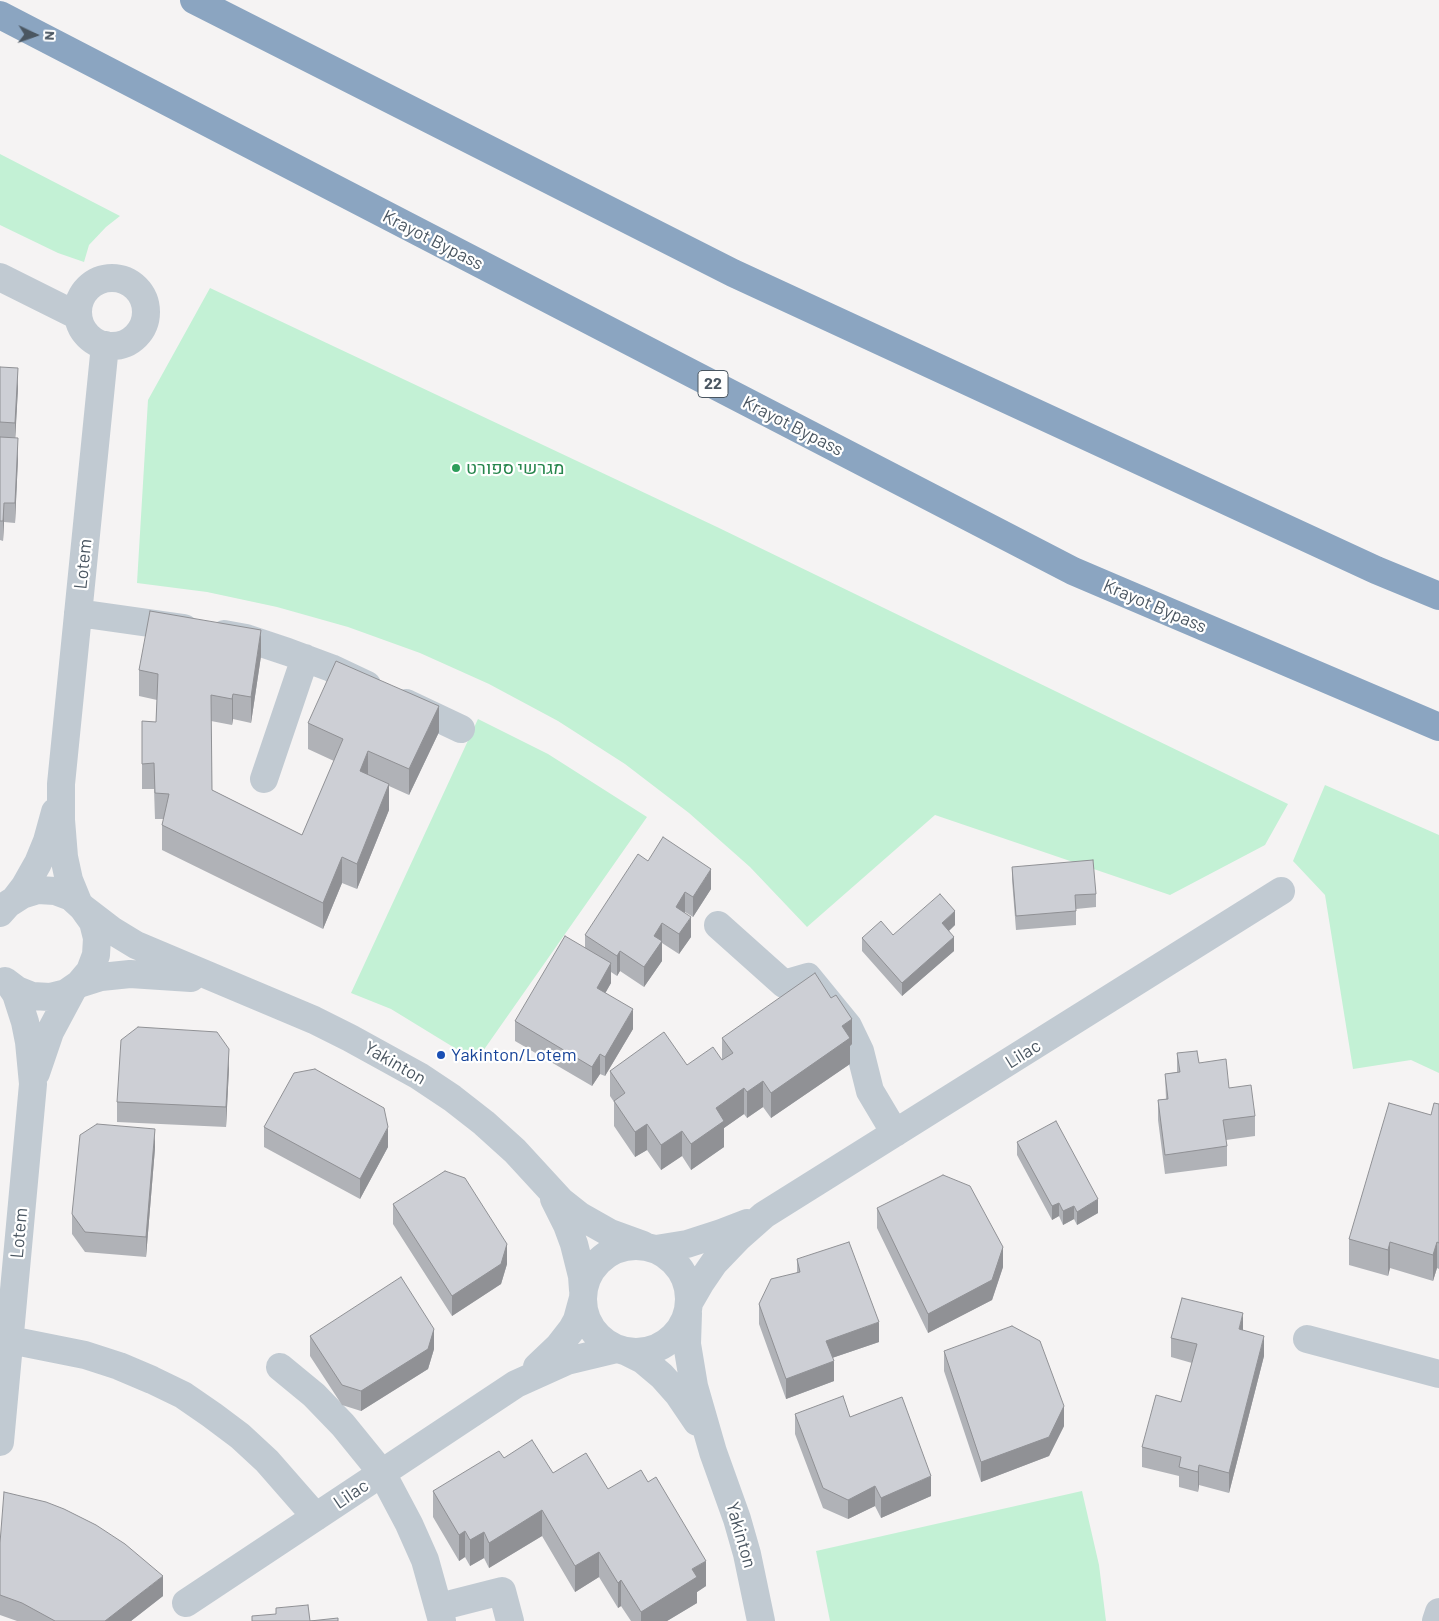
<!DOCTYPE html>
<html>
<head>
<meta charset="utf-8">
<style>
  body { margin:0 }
  #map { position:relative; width:1439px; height:1621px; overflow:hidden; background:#f5f3f3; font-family:Barlow,sans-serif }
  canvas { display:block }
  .north { position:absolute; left:10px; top:10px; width:50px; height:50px; -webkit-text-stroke:4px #fff; paint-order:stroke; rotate:93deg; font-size:14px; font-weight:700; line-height:20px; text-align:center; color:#4a5661 }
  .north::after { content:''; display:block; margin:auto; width:18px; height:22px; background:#4a5661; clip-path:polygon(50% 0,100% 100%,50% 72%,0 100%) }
</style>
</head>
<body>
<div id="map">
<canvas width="1439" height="1621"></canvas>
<div class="north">N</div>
</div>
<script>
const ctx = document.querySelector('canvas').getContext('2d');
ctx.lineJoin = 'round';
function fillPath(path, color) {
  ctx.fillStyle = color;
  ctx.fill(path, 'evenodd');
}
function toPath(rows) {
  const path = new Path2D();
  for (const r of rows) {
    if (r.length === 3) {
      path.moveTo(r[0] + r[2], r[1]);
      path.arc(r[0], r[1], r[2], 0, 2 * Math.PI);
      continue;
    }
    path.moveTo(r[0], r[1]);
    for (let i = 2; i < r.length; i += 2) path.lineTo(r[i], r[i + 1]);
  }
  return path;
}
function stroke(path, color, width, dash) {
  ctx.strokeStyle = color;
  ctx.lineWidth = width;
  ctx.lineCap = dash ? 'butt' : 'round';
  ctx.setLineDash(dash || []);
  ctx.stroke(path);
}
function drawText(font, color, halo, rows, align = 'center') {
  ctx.font = font + ' Barlow,Heebo,sans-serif';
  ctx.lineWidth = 4.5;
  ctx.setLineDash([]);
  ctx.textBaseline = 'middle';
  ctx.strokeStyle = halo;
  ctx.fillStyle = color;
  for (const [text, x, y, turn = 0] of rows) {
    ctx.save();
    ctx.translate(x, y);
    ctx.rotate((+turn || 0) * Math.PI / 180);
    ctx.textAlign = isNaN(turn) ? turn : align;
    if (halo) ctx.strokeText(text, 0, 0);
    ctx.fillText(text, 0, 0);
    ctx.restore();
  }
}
fillPath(toPath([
  [0,154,120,216,106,227,89,245,84,262,58,253,0,225],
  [210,288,717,527,1288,804,1265,845,1170,895,935,815,807,927,750,867,689,813,625,764,558,721,489,684,420,653,348,627,277,607,207,592,137,583,148,400],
  [478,719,548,754,647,817,476,1061,391,1009,351,993],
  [1325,785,1439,835,1439,1073,1411,1060,1353,1069,1325,895,1293,861],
  [1082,1491,1099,1565,1106,1621,830,1621,816,1551]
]), '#c3f1d5');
stroke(toPath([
  [0,277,78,316],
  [112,312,34],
  [78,613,184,628],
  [224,634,246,638,288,652,331,668,367,685],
  [406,703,461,729],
  [264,779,305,658],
  [15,899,25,886,38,863,47,841,55,812],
  [78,902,69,880,64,857,61,820,61,784,105,345],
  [83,908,113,931,136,945,314,1020,350,1038,419,1076,452,1098,484,1123,515,1151,561,1201,580,1216,610,1233,643,1245],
  [0,913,8,904,22,895,38,890,55,891,71,897,83,908,93,922,97,938,96,955,90,971,79,984,66,993,50,997,32,996,17,990,5,981],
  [718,925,784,984,808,977,848,1026,860,1051,870,1091,895,1133],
  [79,984,101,977,130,974,191,978],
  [36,1073,50,1032,73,989],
  [554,1199,567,1225,574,1244,582,1276,583,1290],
  [636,1299,53],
  [656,1249,687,1244,721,1233,747,1223],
  [690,1301,701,1282,714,1263,738,1238,764,1215,1281,891],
  [688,1313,687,1344,694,1386,713,1452,737,1519,747,1554,761,1621],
  [1307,1339,1439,1374],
  [10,1340,85,1355,119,1366,152,1380,183,1395,212,1415,240,1436,267,1461,316,1517],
  [625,1351,643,1360,662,1376,678,1394,697,1422],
  [280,1367,314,1395,343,1425,382,1473,409,1524,425,1560,442,1621],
  [537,1367,558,1347,572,1329,577,1320,583,1298],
  [0,1442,33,1084,29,1042,25,1022,16,994,10,985],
  [186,1603,516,1384,567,1361,617,1349],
  [439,1607,502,1591,510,1621],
  [1436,1621,1439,1612]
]), '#c1cad2', 28);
stroke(toPath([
  [194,0,733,273,1376,570,1439,596],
  [0,15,1073,571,1439,727]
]), '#8ba5c1', 28);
fillPath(toPath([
  [0,367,18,388,15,438,18,458,15,523,4,522,3,541,0,540],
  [261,656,251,723,233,719,232,725,211,721,212,790,302,835,334,761,308,749,308,723,439,732,409,795,389,786,389,810,357,889,342,883,323,929,162,850,162,825,164,819,155,819,154,789,142,789,142,721,156,722,157,700,139,696,139,670],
  [648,861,711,889,693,917,685,912,685,913,691,937,679,954,662,943,662,961,644,987,620,971,617,976,611,972,611,983,605,993,633,1029,605,1076,600,1074,592,1086,515,1041,515,1021,585,947,585,935],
  [1012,867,1096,894,1096,907,1076,909,1076,925,1016,930,1012,880],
  [955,925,949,931,954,951,902,996,862,951,862,938,893,935],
  [722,1038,852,1044,850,1046,850,1064,771,1118,763,1107,747,1118,744,1114,724,1128,724,1147,691,1170,682,1156,661,1170,647,1150,635,1157,614,1126,614,1102,610,1096,610,1071,687,1065,722,1059],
  [1177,1053,1199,1063,1229,1088,1255,1116,1255,1136,1226,1140,1227,1146,1227,1166,1165,1174,1158,1120,1158,1100,1166,1099,1165,1074,1177,1072],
  [229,1068,226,1127,117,1122,117,1102],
  [1439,1104,1439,1269,1437,1268,1433,1281,1390,1268,1388,1276,1349,1265,1349,1239,1431,1115],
  [264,1127,388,1147,360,1199,264,1147],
  [1017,1142,1098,1213,1077,1225,1074,1219,1063,1225,1059,1216,1052,1220,1017,1155],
  [155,1148,146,1257,85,1252,72,1234,72,1214],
  [393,1204,507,1264,501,1284,452,1316,393,1224],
  [877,1208,1003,1267,992,1300,928,1333,877,1228],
  [797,1259,879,1342,832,1358,834,1381,786,1399,759,1324,759,1304,797,1272],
  [1243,1331,1264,1356,1229,1493,1199,1485,1198,1492,1179,1487,1179,1476,1142,1467,1142,1447,1181,1402,1192,1363,1171,1357,1171,1338],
  [310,1336,434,1349,428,1369,361,1411,342,1405,310,1356],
  [944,1351,1064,1426,1049,1456,981,1482,944,1371],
  [795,1414,850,1417,931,1496,881,1518,875,1506,848,1519,823,1508,795,1434],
  [504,1458,553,1473,608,1489,706,1586,697,1592,697,1603,667,1621,631,1621,621,1606,618,1608,599,1577,575,1592,542,1536,489,1568,484,1558,470,1566,465,1557,459,1561,433,1517,433,1491],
  [0,1543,163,1596,131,1621,17,1621,0,1615]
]), '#b0b2b7');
fillPath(toPath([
  [18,368,18,388,15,443,15,423],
  [18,438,18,458,15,523,15,503],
  [4,503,4,522,3,541,3,521],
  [261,630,261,656,251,723,251,697],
  [233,694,233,719,232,725,232,699],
  [439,706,439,732,409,795,409,769],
  [368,751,368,776,360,771],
  [389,784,389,810,357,889,357,864],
  [342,857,342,883,323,929,323,903],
  [711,869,711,889,693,917,693,897],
  [685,892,685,912,676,927,676,907],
  [955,911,955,925,942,937,942,923],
  [691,917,691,937,679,954,679,934],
  [662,923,662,961,644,987,644,967,654,936],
  [954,937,954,951,902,996,902,983],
  [620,951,620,971,617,976,617,956],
  [611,963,611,983,597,1008,597,988],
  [633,1009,633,1029,605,1076,605,1057],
  [852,1019,852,1044,850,1046,850,1064,771,1118,771,1093,842,1026],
  [229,1049,229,1068,226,1127,226,1107],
  [600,1054,600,1074,592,1086,592,1067],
  [763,1081,763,1107,747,1118,747,1092],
  [744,1088,744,1114,724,1128,724,1147,691,1170,691,1144,716,1108],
  [647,1124,647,1150,635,1157,635,1132],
  [388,1127,388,1147,360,1199,360,1179],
  [155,1129,155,1148,146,1257,146,1237],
  [682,1131,682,1156,661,1170,661,1145],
  [1098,1199,1098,1213,1077,1225,1077,1212],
  [1059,1203,1059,1216,1052,1220,1052,1206],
  [1074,1206,1074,1219,1063,1225,1063,1211],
  [1390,1242,1390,1268,1388,1276,1388,1250],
  [1437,1242,1437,1268,1433,1281,1433,1255],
  [507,1244,507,1264,501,1284,452,1316,452,1296],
  [1003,1247,1003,1267,992,1300,928,1333,928,1314],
  [1243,1313,1243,1333,1239,1329],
  [879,1322,879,1342,826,1360,826,1341],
  [434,1329,434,1349,428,1369,361,1411,361,1391],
  [1264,1336,1264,1356,1229,1493,1229,1473],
  [834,1361,834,1381,786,1399,786,1379],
  [1064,1406,1064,1426,1049,1456,981,1482,981,1462],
  [1199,1465,1199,1485,1198,1492,1198,1472],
  [931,1476,931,1496,881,1518,881,1498],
  [875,1486,875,1506,848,1519,848,1500],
  [542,1510,542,1536,489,1568,489,1543],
  [465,1531,465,1557,459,1561,459,1535],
  [484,1532,484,1558,470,1566,470,1540],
  [599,1552,599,1577,575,1592,575,1566],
  [706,1561,706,1586,697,1592,697,1603,667,1621,641,1621,641,1612,692,1569],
  [163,1576,163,1596,131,1621,105,1621],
  [621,1580,621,1606,618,1608,618,1583]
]), '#909195');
const building = toPath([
  [0,367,18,368,15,423,0,422,0,367],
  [0,437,18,438,15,503,4,503,3,521,0,521,0,437],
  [150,611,261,630,251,697,233,694,232,699,211,695,212,790,302,835,343,739,308,723,336,661,439,706,409,769,368,751,360,771,389,784,357,864,342,857,323,903,162,825,169,794,155,793,154,763,142,764,142,721,156,722,158,674,139,670,150,611],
  [663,837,711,869,693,897,685,892,676,907,691,917,679,934,662,923,654,936,662,941,644,967,620,951,617,956,585,935,638,854,648,861,663,837],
  [1093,860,1096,894,1075,895,1076,911,1016,916,1012,867,1093,860],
  [940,894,955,911,942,923,954,937,902,983,862,938,881,921,893,935,940,894],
  [565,936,611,963,597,988,633,1009,605,1057,600,1054,592,1067,515,1021,565,936],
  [815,973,831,998,836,995,852,1019,842,1026,850,1038,771,1093,763,1081,747,1092,744,1088,716,1108,724,1121,691,1144,682,1131,661,1145,647,1124,635,1132,614,1101,625,1093,610,1071,664,1032,687,1065,713,1047,722,1060,733,1053,722,1038,815,973],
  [138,1027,217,1032,229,1049,226,1107,117,1102,121,1040,138,1027],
  [1197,1051,1199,1063,1226,1059,1229,1088,1251,1085,1255,1116,1223,1120,1227,1146,1165,1155,1158,1100,1168,1099,1165,1074,1180,1072,1177,1053,1197,1051],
  [315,1069,384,1108,388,1127,360,1179,264,1127,294,1073,315,1069],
  [1389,1103,1431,1115,1434,1103,1439,1104,1439,1243,1437,1242,1433,1255,1390,1242,1388,1250,1349,1239,1389,1103],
  [1056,1121,1098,1199,1077,1212,1074,1206,1063,1211,1059,1203,1052,1206,1017,1142,1056,1121],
  [97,1124,155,1129,146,1237,85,1232,72,1214,80,1135,97,1124],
  [445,1171,465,1178,507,1244,501,1264,452,1296,393,1204,445,1171],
  [943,1175,970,1186,1003,1247,992,1280,928,1314,877,1208,943,1175],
  [849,1242,879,1322,826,1341,834,1361,786,1379,759,1304,771,1279,800,1272,797,1259,849,1242],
  [401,1277,434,1329,428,1349,361,1391,342,1385,310,1336,401,1277],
  [1182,1298,1243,1313,1239,1329,1264,1336,1229,1473,1199,1465,1198,1472,1179,1467,1181,1457,1142,1447,1156,1395,1181,1402,1197,1344,1171,1338,1182,1298],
  [1012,1326,1040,1341,1064,1406,1049,1437,981,1462,944,1351,1012,1326],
  [843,1396,850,1417,902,1397,931,1476,881,1498,875,1486,848,1500,823,1488,795,1414,843,1396],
  [532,1440,553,1473,586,1453,608,1489,641,1470,648,1482,656,1477,706,1561,692,1569,697,1577,641,1612,621,1580,618,1583,599,1552,575,1566,542,1510,489,1543,484,1532,470,1540,465,1531,459,1535,433,1491,499,1451,504,1458,532,1440],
  [4,1492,46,1502,64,1509,96,1525,125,1544,163,1576,105,1621,55,1621,22,1603,0,1595,0,1543,4,1492],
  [308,1605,310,1621,338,1618,338,1621,252,1621,252,1616,276,1614,276,1608,308,1605]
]);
fillPath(building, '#cdcfd5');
stroke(building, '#909195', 1);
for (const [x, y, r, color] of [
  [456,468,5,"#2e9e5b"],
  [441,1055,5,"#1a4fb4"]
]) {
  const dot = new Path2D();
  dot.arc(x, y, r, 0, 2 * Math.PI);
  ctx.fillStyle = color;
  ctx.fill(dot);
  stroke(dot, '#fff', 2);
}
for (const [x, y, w] of [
  [713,384,30]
]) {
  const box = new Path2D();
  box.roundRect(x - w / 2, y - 13.5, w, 27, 4);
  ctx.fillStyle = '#fff';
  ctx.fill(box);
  stroke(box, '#4a5661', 1);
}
drawText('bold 16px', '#4a5661', null, [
  ["22",713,384]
]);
drawText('18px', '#4a5661', '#fff', [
  ["Krayot Bypass",433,240,27],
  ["Krayot Bypass",793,426,27],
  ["Lotem",83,564,-84],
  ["Krayot Bypass",1155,606,23],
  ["Lilac",1023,1054,-32],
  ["Yakinton",395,1063,30],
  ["Lotem",19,1233,-85],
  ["Lilac",351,1494,-34],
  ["Yakinton",741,1535,74]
]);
drawText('18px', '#27864d', '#fff', [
  ["מגרשי ספורט",466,468]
], 'left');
drawText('18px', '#164399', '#fff', [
  ["Yakinton/Lotem",451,1055]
], 'left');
</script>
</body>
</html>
